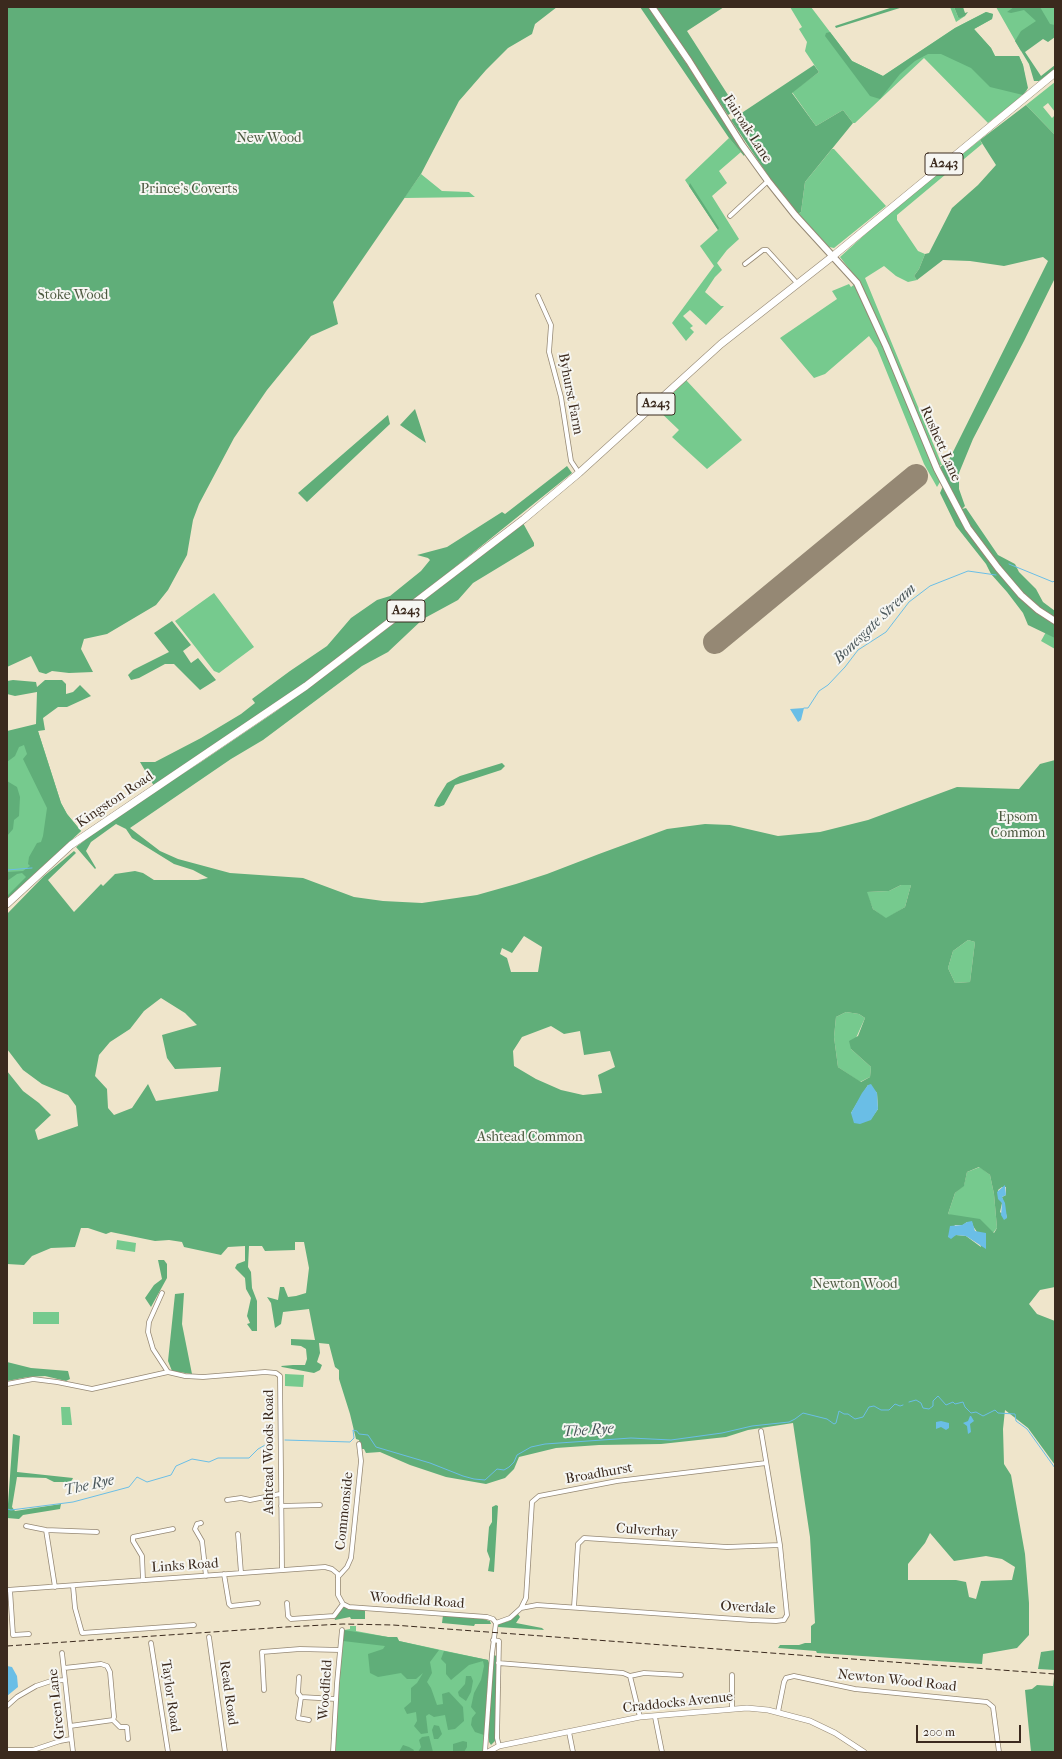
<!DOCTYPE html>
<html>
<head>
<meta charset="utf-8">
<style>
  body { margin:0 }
  #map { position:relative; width:1062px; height:1759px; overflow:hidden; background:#efe5cb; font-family:"IM FELL French Canon",serif }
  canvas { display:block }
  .frame { position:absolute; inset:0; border:8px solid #3b2a1e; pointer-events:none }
  .scale { position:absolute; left:916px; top:1725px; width:105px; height:18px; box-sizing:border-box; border:2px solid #3b2a1e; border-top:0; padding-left:5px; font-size:12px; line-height:14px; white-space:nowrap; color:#3b2a1e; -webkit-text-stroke:3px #f6f6f2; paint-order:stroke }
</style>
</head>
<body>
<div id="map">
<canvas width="1062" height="1759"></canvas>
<div class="frame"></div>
<div class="scale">200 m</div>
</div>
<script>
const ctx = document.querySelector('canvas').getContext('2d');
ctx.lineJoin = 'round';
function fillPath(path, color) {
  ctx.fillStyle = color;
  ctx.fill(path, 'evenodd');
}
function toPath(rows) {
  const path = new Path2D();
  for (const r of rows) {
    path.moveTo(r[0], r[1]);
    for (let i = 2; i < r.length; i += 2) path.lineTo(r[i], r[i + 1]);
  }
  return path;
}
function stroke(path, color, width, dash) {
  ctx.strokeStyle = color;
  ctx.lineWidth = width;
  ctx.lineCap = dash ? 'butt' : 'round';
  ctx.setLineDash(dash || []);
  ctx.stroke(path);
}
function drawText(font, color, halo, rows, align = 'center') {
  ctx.font = font + ' "IM FELL French Canon",serif';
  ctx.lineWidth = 4;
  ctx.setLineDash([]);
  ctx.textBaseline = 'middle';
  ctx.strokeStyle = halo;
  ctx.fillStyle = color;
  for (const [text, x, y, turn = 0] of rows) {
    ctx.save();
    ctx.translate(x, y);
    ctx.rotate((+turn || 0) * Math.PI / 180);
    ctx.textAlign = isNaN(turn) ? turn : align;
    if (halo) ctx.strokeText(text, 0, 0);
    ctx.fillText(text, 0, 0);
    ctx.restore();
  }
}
fillPath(toPath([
  [790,7,811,7,852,61,883,76,955,28,986,12,993,14,992,19,974,29,991,48,995,56,1019,56,1023,65,1027,90,1016,101,988,123,924,58,855,123,853,123,843,110,816,126,792,92,819,72,805,51,807,42,799,29,802,27],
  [950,7,954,7,958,17,965,16,956,22],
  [996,7,1055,7,1055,33,1040,37,1021,51],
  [1055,82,1055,112,1048,103,1043,107,1052,118,1055,115,1055,135,1026,105],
  [729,138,741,152,719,171,727,183,712,196,739,239,727,250,717,263,722,270,715,277,705,292,721,306,724,306,706,325,690,310,683,316,693,326,690,328,694,332,686,341,672,323,714,266,700,246,718,230,685,180],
  [980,140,982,144,897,215,897,220,918,251,925,254,919,269,914,276,917,280,908,282,896,276,884,266,865,278,942,465,938,466,865,294,856,278,840,257,890,212],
  [832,149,834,149,886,206,834,248,829,247,798,214,801,212,805,182],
  [421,174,442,191,469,192,475,197,404,198],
  [849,284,851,287,855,284,882,343,940,482,937,487,924,464,877,348,869,336,825,374,814,378,780,338,837,299,832,291],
  [686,380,742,440,707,469,672,437,679,430,657,409],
  [214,593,254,647,219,673,214,671,175,621],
  [1046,632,1055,637,1055,649,1041,641],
  [7,731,38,731,61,803,67,814,81,831,7,900],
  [901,885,911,885,905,907,886,919,873,909,866,892,889,891],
  [968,940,975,942,970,982,955,983,948,968,953,951],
  [846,1012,859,1014,865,1018,851,1049,871,1067,870,1077,860,1082,838,1067,834,1037,836,1017],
  [980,1167,990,1175,994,1194,997,1228,993,1233,948,1214,955,1193,964,1185,967,1172],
  [117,1240,136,1243,135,1252,116,1249],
  [33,1312,59,1312,59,1324,33,1324],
  [285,1374,304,1375,303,1387,285,1386],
  [61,1407,70,1407,72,1425,62,1425],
  [350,1626,356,1626,356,1631,388,1637,397,1637,399,1641,488,1660,484,1752,335,1752,339,1678,344,1630,350,1629]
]), '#76ca8e');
fillPath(toPath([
  [7,7,557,7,535,24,532,34,508,48,486,70,459,101,421,174,333,302,338,324,311,336,267,390,234,438,199,504,193,520,187,555,168,590,156,605,107,634,84,639,81,649,93,672,69,673,52,671,46,674,39,672,31,656,7,667],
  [640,7,648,7,705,91,745,154,744,156,729,138],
  [656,7,724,7,687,31,737,109,728,115],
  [893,7,903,7,836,28,835,26],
  [954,7,963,7,965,13,968,12,965,16,960,18,958,17],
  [1014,7,1040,7,1050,24,1055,25,1055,37,1048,42,1043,39,1025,52,1041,76,1055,65,1055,69,1039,81,1034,81,1029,64,1015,41,1021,31,1036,21,1024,10,1011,13,1007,12],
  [986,12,993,14,992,19,974,29,991,48,995,56,1019,56,1023,65,1028,88,1023,95,990,87,971,68,941,54,928,54,915,61,900,74,880,99,870,96,825,36,826,33,830,32,852,61,883,76,955,28],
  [814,65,819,72,792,93,816,126,843,110,853,123,805,182,801,212,798,214,771,180,731,120],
  [1026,105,1055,135,1055,278,1024,341,973,439,959,473,959,489,965,506,962,509,966,508,998,555,1015,564,1019,572,1036,589,1043,602,1055,611,1055,638,1028,625,1023,613,1007,592,991,574,986,564,956,526,940,493,946,479,940,467,949,460,1048,261,1043,257,1004,266,970,261,943,260,917,280,914,276,919,269,925,254,929,253,952,208,978,185,996,165,980,140],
  [690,183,719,228,718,230,689,186],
  [415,409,426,443,400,425],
  [388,415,390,424,307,502,298,493],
  [567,466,572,473,382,626,310,681,154,786,140,762,155,762,201,738,241,714,255,703,252,699,290,671,327,646,351,618,377,600,390,596,421,571,430,560,428,558,417,555,447,547,502,512,505,514],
  [523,523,534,543,534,546,473,583,458,600,423,619,388,652,362,666,263,740,231,759,130,828,160,851,178,859,230,873,303,878,354,897,383,901,422,903,477,895,516,884,547,874,599,854,667,829,705,824,730,825,778,836,820,832,868,820,957,787,1019,789,1040,764,1055,760,1055,1287,1040,1290,1029,1304,1037,1314,1055,1321,1055,1465,1028,1428,1005,1410,1003,1429,1004,1464,1011,1475,1025,1554,1029,1603,1029,1635,1017,1648,983,1654,982,1664,817,1653,816,1651,778,1648,780,1645,799,1645,805,1643,811,1643,811,1626,815,1623,810,1537,793,1423,748,1430,726,1437,661,1444,599,1445,556,1448,519,1457,514,1469,505,1478,486,1484,446,1477,410,1465,380,1452,366,1453,364,1449,361,1449,359,1440,356,1439,350,1414,339,1379,339,1370,335,1367,329,1344,319,1343,320,1353,317,1362,322,1365,320,1370,314,1373,282,1367,281,1366,293,1365,305,1365,307,1359,306,1349,301,1346,291,1345,291,1339,315,1340,309,1309,283,1312,281,1324,275,1328,271,1303,267,1297,278,1300,280,1287,284,1287,288,1297,296,1296,306,1293,309,1268,304,1242,295,1242,295,1250,265,1251,262,1246,249,1246,248,1267,251,1272,252,1288,257,1301,257,1331,252,1331,247,1324,250,1323,247,1316,251,1298,246,1289,245,1278,235,1268,237,1264,245,1261,245,1246,228,1247,221,1255,184,1247,182,1242,169,1240,155,1241,111,1232,106,1234,88,1228,81,1228,75,1247,51,1248,32,1256,24,1265,7,1264,7,1071,23,1091,39,1103,51,1115,35,1130,38,1140,78,1126,76,1106,68,1095,42,1084,23,1070,7,1049,7,914,44,876,74,851,76,853,48,880,74,912,101,884,103,886,115,874,135,871,143,873,154,880,198,880,208,878,193,870,174,864,132,838,126,829,116,824,91,842,86,851,96,868,95,869,76,847,115,817,201,762,275,712,345,661],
  [901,885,911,885,905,907,886,918,873,909,867,892,889,891],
  [524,936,542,947,538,972,511,972,507,958,500,954,502,948,512,953],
  [968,940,975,942,970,982,955,983,948,968,953,951],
  [161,998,185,1013,197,1025,162,1035,167,1058,175,1069,221,1067,218,1091,156,1101,148,1084,132,1108,114,1115,108,1108,107,1089,95,1076,99,1055,110,1042,130,1029,144,1011],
  [846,1012,859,1014,865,1018,858,1036,849,1041,851,1049,871,1067,870,1077,861,1082,838,1067,834,1037,836,1017],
  [551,1026,564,1034,580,1031,584,1055,610,1051,615,1067,598,1075,602,1093,583,1095,561,1090,536,1079,514,1066,513,1051,522,1037],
  [868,1085,877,1093,878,1109,870,1120,851,1113],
  [979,1167,990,1175,994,1194,997,1228,994,1233,980,1219,948,1214,955,1193,964,1186,967,1172],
  [1002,1187,1006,1187,1006,1195,1002,1197,1007,1218,1000,1212,1002,1203,998,1190],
  [967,1222,973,1223,973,1226,977,1232,981,1247,966,1236,956,1235,948,1237,955,1225,963,1225],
  [930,1533,954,1561,986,1556,1002,1559,1015,1567,1012,1580,981,1581,976,1599,969,1597,966,1582,956,1580,908,1580,908,1564,925,1543],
  [172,621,191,645,183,651,191,663,198,658,216,680,200,690,174,664,165,664,139,678,131,680,128,675,133,670,169,652,154,633],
  [13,680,36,682,37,687,45,680,62,680,66,684,66,694,73,692,80,685,91,696,67,707,58,707,43,718,45,730,38,731,61,803,67,814,81,831,7,900,7,896,26,877,22,873,17,874,7,881,7,872,23,871,30,866,28,864,29,857,37,843,41,842,43,836,47,808,23,759,27,754,24,745,19,747,15,756,7,762,7,731,36,724,37,692,15,696,7,694,7,681],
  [502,763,505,766,501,770,455,785,444,805,439,807,434,806,437,799,447,783,460,776],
  [7,781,17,787,20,797,19,816,14,820,13,829,7,836],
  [158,1260,164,1260,167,1264,167,1278,151,1307,145,1298,154,1285,162,1279],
  [184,1293,182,1324,192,1374,172,1371,168,1361,175,1294],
  [7,1362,31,1368,68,1371,70,1379,66,1381,45,1376,28,1377,7,1381],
  [13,1434,20,1436,17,1472,73,1478,71,1482,54,1482,46,1478,17,1477,12,1507,15,1511,61,1504,60,1509,23,1515,19,1519,7,1518],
  [496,1505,498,1506,494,1572,488,1571,490,1559,487,1551,489,1527,492,1522,492,1507],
  [346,1606,365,1610,365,1619,351,1619,350,1617,335,1620,334,1616,342,1607],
  [518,1614,520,1617,516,1623,542,1628,544,1630,498,1627,498,1624,509,1621],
  [443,1615,483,1619,490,1621,491,1624,475,1624,474,1626,442,1623],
  [344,1630,388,1637,397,1637,399,1641,439,1650,430,1662,432,1673,427,1682,431,1688,437,1705,443,1704,442,1694,449,1692,463,1707,464,1721,455,1729,448,1730,445,1715,434,1717,429,1714,426,1716,428,1733,421,1734,414,1726,417,1721,416,1712,407,1714,404,1708,411,1702,411,1688,417,1683,423,1673,416,1679,407,1679,401,1673,378,1677,370,1673,368,1654,383,1649,385,1646,343,1641],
  [1055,1650,1055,1670,1038,1669,1041,1652],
  [444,1651,488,1660,489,1663,484,1735,475,1732,471,1725,472,1718,476,1713,471,1707,474,1693,481,1680,484,1666,483,1661,469,1665,451,1680,446,1674,446,1664,441,1659],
  [493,1655,497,1656,495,1741,491,1745,489,1742,489,1711],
  [466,1676,471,1676,473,1681,471,1692,466,1701,459,1696,458,1692,465,1684],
  [1054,1677,1055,1752,1031,1752,1025,1690,1032,1689,1037,1685,1053,1686],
  [434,1725,439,1726,442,1734,438,1739,434,1739,432,1730],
  [429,1736,433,1752,418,1752,421,1747,419,1740,422,1737],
  [463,1741,467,1742,467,1747,464,1752,453,1752,453,1744],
  [403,1745,409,1747,414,1750,413,1752,399,1752]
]), '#60ae79');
fillPath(toPath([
  [804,708,801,720,798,722,790,709],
  [871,1084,877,1093,878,1109,871,1120,860,1124,854,1123,851,1113,862,1093,868,1085],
  [1005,1185,1006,1195,1002,1197,1005,1203,1007,1218,1004,1220,1001,1215,1002,1203,998,1199,997,1192],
  [972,1221,975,1231,986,1233,986,1249,966,1236,956,1235,951,1239,948,1237,950,1226,962,1225,967,1222],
  [970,1416,971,1416,974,1421,970,1424,971,1432,968,1434,967,1426,963,1423,968,1421],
  [941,1421,949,1423,949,1428,946,1430,941,1427,936,1429,936,1422],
  [7,1666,12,1667,17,1676,18,1687,7,1696]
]), '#6abee6');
stroke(toPath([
  [1009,564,1053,582,1055,580],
  [804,708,808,708,819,691,828,685,845,667,858,650,886,632,909,602,930,586,968,571,996,575],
  [7,870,32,868],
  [909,1402,916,1400,921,1403,923,1408,929,1409,933,1406,933,1401,938,1396,946,1405,953,1402,955,1404,963,1402,965,1407,971,1413,976,1412,983,1416,995,1410,998,1413,1015,1414,1016,1421,1027,1429,1055,1468],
  [285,1440,350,1442,354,1438,353,1430,357,1431,359,1434,368,1435,376,1447,430,1463,463,1476,474,1479,485,1480,497,1469,504,1470,509,1467,514,1462,517,1455,531,1447,545,1444,631,1438,671,1440,722,1433,752,1426,789,1422,795,1419,803,1413,827,1419,834,1424,836,1423,839,1411,844,1414,848,1414,855,1419,863,1417,869,1407,874,1406,881,1410,889,1410,895,1404,900,1406,903,1405],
  [7,1509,11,1510,73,1502,129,1487,137,1477,147,1482,171,1475,176,1466,192,1459,209,1462,218,1458,249,1458,258,1449,274,1440]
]), '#6abee6', 1);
stroke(toPath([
  [715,642,916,476]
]), '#958874', 24);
const minor = toPath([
  [730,216,768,181],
  [745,264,763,250,767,250,797,283],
  [538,296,551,325,549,352,561,397,571,461,579,473],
  [162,1293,149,1322,148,1332,153,1349,168,1372,185,1376,203,1377,265,1372,276,1373,280,1376,282,1570],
  [7,1384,33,1379,57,1382,92,1389,168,1372],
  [227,1500,241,1498,250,1500,280,1494],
  [281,1506,320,1505],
  [201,1523,197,1524,195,1529,202,1541,206,1576],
  [26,1526,46,1530,97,1532],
  [46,1530,55,1587],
  [238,1534,241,1573],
  [224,1574,229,1604,231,1606,258,1603],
  [338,1577,347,1567,351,1558,361,1461,359,1444],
  [143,1580,142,1556,133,1541,133,1537,173,1529],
  [73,1586,75,1608,82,1633,194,1625],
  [7,1590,325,1567,332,1569,338,1574,338,1595,343,1604,349,1607,487,1617,493,1619,496,1623],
  [10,1590,13,1635,29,1634],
  [287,1603,288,1616,291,1619,334,1616,343,1604],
  [574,1607,578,1544,584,1538,727,1547,780,1545],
  [521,1608,537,1605,751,1620,776,1621,784,1620,787,1615,780,1545,761,1431],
  [496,1623,510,1618,521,1608,526,1598,532,1502,539,1496,617,1481,766,1463],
  [209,1637,225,1752],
  [493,1640,499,1641,497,1738,499,1746],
  [151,1643,168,1752],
  [62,1653,73,1752],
  [498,1663,623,1673,630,1676,644,1673,681,1675],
  [64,1668,101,1664,107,1666,110,1672,114,1717,113,1720],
  [732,1675,732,1709],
  [630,1676,640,1717],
  [299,1677,298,1693,301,1697,336,1699],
  [264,1690,262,1652,300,1649,340,1650],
  [301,1697,298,1718,309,1720],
  [7,1706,17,1697,36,1686,51,1681,65,1680],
  [778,1712,784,1682,786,1678,794,1676,855,1689,987,1702,993,1707,999,1752],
  [655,1717,662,1752],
  [70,1726,113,1720,120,1727,127,1727,128,1739],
  [569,1732,573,1752],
  [7,1750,33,1750,60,1741,71,1739],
  [333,1752,337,1683,342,1630],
  [485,1752,492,1654,496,1623]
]);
const tertiary = toPath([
  [488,1752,499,1746,640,1717,747,1708,768,1710,810,1721,835,1733,864,1752]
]);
const secondary = toPath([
  [652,7,689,61,742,145,768,181,795,215,857,283,886,346,937,469,968,528,998,568,1021,595,1038,610,1055,621]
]);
const trunk = toPath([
  [7,904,71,845,306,686,524,519,579,473,721,344,833,256,1055,73]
]);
stroke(minor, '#958874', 5.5);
stroke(tertiary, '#958874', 6);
stroke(secondary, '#958874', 8);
stroke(trunk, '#958874', 8);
stroke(minor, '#fff', 4);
stroke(tertiary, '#fff', 5);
stroke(secondary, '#fff', 6);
stroke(trunk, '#fff', 7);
stroke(toPath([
  [7,1646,286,1627,343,1624,393,1625,1055,1674]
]), '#3b2a1e', 1, [6, 3]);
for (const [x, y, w] of [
  [944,164,38],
  [656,404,38],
  [406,611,38]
]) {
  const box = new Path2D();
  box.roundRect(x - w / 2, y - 11, w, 22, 3);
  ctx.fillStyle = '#f6f6f2';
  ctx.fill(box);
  stroke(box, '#3b2a1e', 1);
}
drawText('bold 13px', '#3b2a1e', null, [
  ["A243",944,164],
  ["A243",656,404],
  ["A243",406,611]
]);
drawText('14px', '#3b2a1e', '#f6f6f2', [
  ["Fairoak Lane",747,129,57],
  ["Byhurst Farm",570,394,79],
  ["Rushett Lane",940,444,66],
  ["Kingston Road",115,800,-34],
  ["Ashtead Woods Road",270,1452,-90],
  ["Broadhurst",599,1474,-10],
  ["Commonside",345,1511,-84],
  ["Culverhay",647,1531,4],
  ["Links Road",185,1566,-4],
  ["Woodfield Road",417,1601,4],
  ["Overdale",748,1608,3],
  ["Newton Wood Road",897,1681,6],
  ["Woodfield",326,1690,-86],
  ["Read Road",228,1693,82],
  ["Taylor Road",170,1696,82],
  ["Craddocks Avenue",678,1703,-6],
  ["Green Lane",57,1704,-96]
]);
drawText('14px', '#4d5a40', '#f6f6f2', [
  ["New Wood",269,139],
  ["Prince's Coverts",189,190],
  ["Stoke Wood",73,296],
  ["Epsom",1018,818],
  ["Common",1018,834],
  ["Ashtead Common",530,1138],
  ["Newton Wood",855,1285]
]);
drawText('italic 15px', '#49565a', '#f6f6f2', [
  ["Bonesgate Stream",875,624,-44],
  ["The Rye",588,1431,-4],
  ["The Rye",89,1486,-13]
]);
</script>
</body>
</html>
